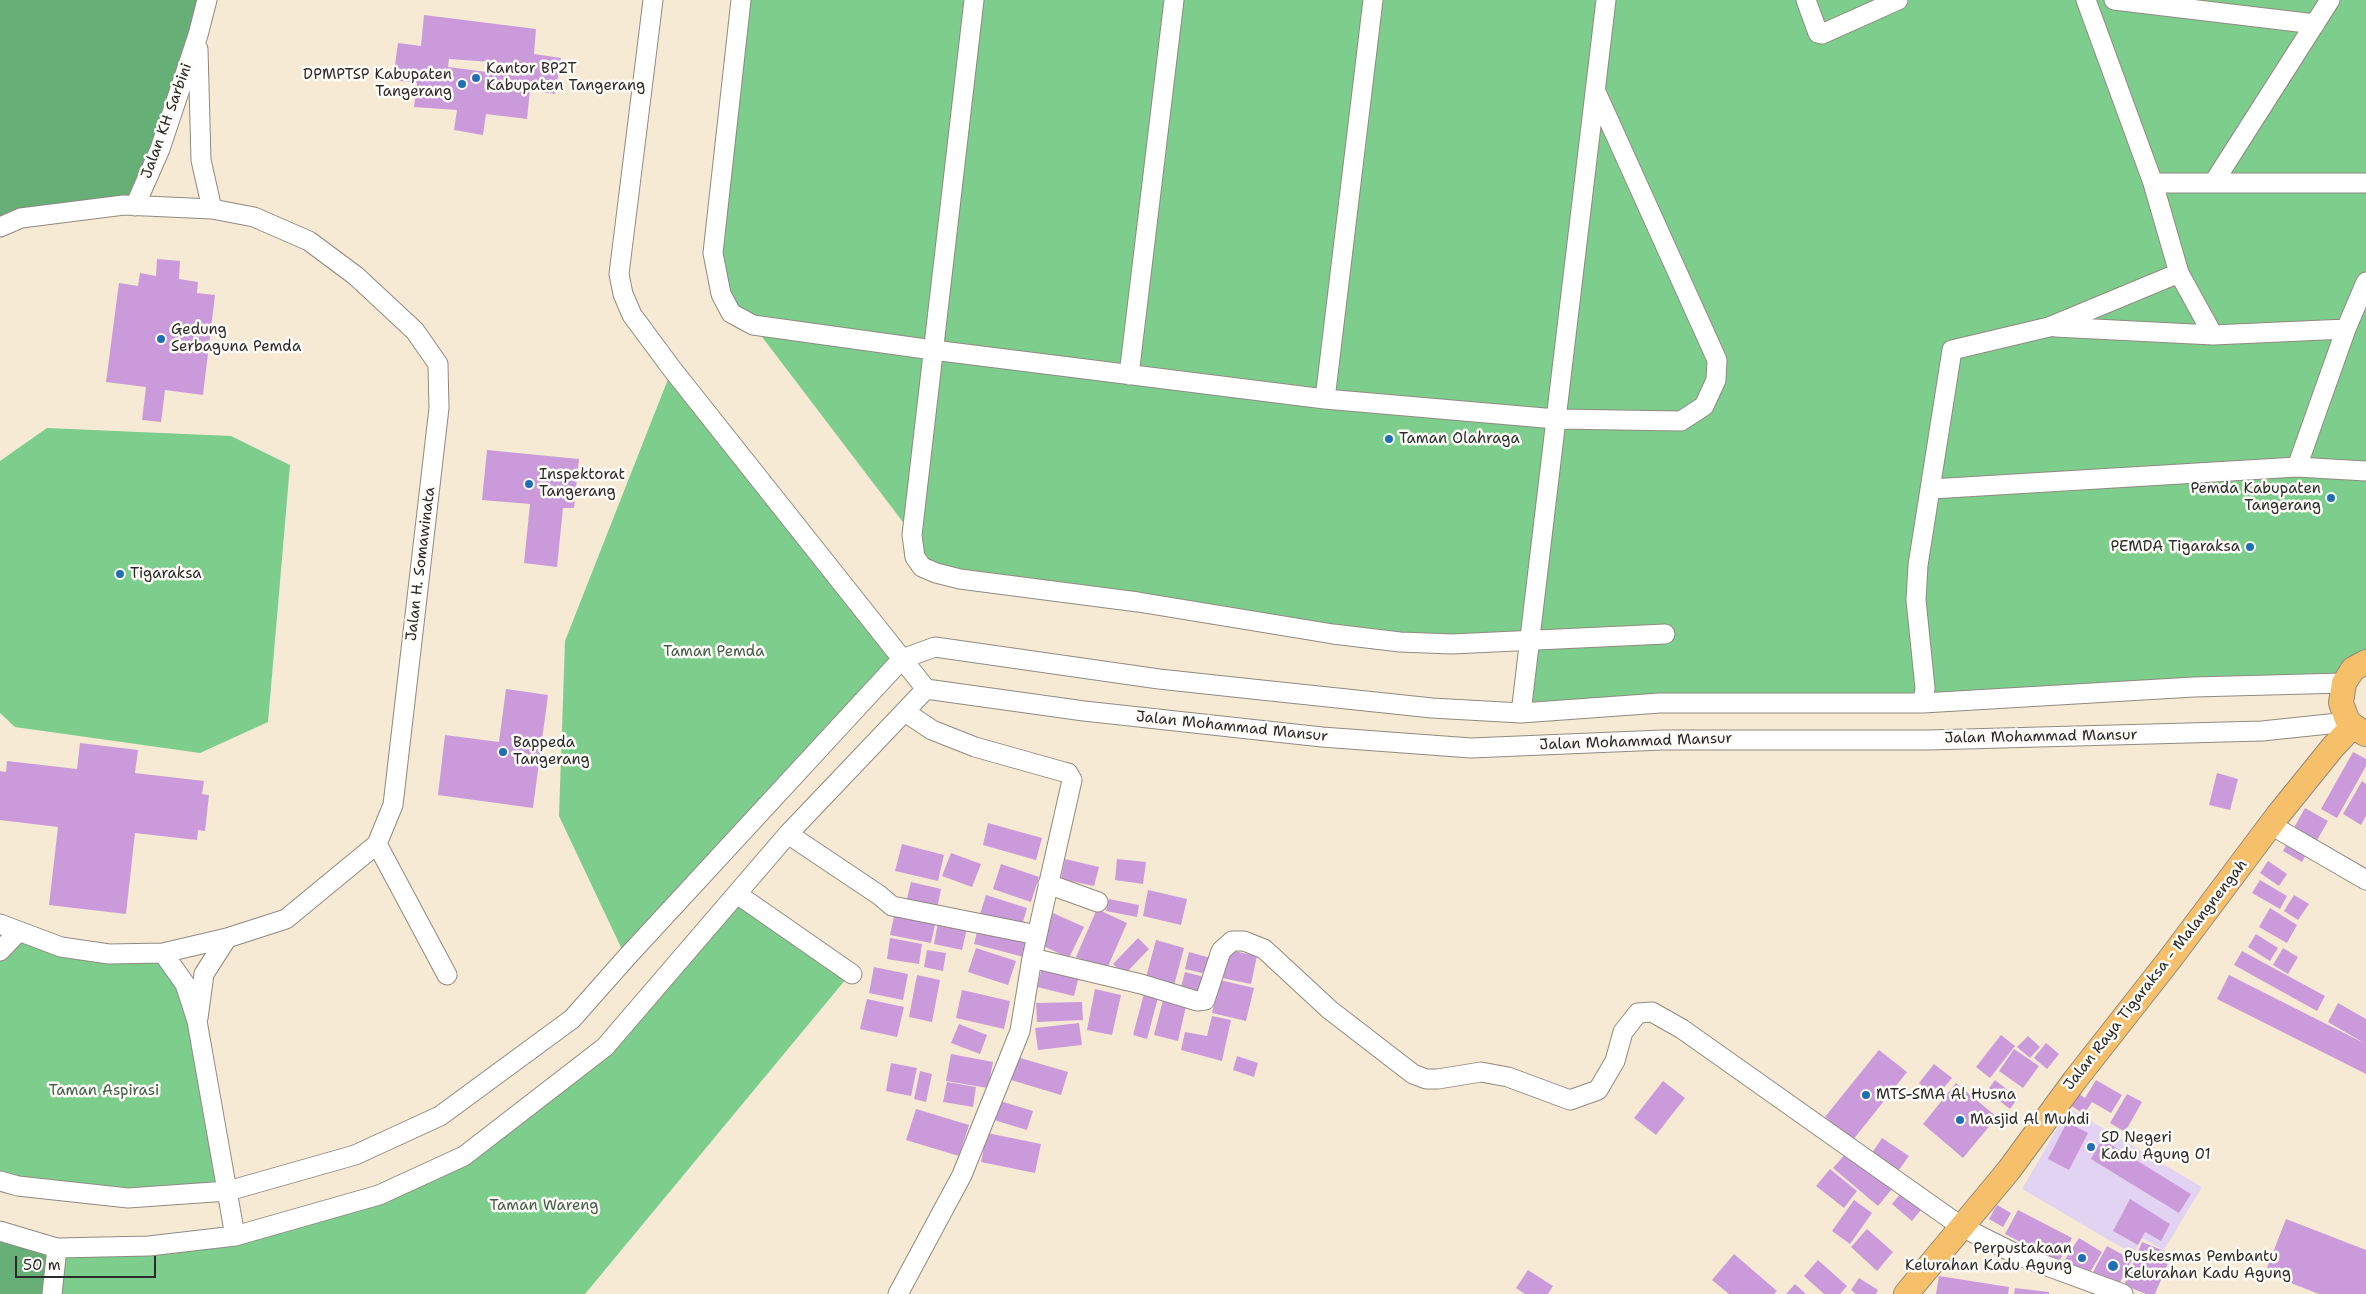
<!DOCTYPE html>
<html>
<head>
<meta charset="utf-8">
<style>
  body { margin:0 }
  #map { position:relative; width:2366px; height:1294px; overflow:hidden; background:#f6ead5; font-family:"Shantell Sans",sans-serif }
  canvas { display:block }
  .scale { position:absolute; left:15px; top:1256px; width:141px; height:22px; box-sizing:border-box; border:2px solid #2b2b2b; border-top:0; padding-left:6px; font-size:15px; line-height:18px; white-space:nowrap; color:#2b2b2b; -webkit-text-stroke:4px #fdfcf7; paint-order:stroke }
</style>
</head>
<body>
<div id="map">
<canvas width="2366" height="1294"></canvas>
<div class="scale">50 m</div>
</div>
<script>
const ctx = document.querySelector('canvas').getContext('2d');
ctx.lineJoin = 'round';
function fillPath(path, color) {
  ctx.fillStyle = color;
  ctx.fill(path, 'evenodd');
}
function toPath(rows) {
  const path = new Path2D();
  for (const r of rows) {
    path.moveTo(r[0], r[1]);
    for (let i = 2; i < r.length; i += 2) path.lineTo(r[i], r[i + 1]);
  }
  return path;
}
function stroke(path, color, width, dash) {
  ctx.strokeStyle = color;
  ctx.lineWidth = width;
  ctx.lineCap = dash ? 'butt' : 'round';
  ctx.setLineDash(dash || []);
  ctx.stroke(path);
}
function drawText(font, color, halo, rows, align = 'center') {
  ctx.font = font + ' "Shantell Sans",sans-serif';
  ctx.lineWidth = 5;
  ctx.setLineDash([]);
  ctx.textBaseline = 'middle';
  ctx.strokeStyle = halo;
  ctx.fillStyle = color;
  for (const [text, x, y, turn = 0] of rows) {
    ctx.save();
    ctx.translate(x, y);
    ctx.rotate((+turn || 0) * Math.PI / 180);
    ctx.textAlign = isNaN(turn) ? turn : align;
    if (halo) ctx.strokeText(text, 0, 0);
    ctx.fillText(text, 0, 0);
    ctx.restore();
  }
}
fillPath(toPath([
  [2069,1108,2202,1187,2164,1250,2142,1238,2133,1254,2022,1189]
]), '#e3d3f2');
fillPath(toPath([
  [741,0,2366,0,2366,662,2344,683,1521,713,1531,642,1462,644,928,570,912,534,753,325,731,313,713,253],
  [672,369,902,659,626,958,559,816,565,641],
  [47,428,231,436,290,465,268,722,200,753,15,727,0,713,0,461],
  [733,898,846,979,585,1294,52,1294,57,1248,235,1236,464,1156,605,1047],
  [18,932,163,953,185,984,228,1191,128,1198,0,1181,0,951]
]), '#7dcd8d');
fillPath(toPath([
  [0,0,207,0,135,206,0,229],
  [0,1231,57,1248,52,1294,0,1294]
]), '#66b078');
fillPath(toPath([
  [424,15,536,29,534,54,561,58,555,94,530,90,527,119,486,114,483,135,454,130,457,110,414,107,417,83,393,80,398,43,421,46],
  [449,59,520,64,519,76,448,67],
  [157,259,180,261,179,279,198,282,197,293,215,295,203,395,165,390,161,422,142,420,146,387,106,382,119,283,138,286,140,273,156,276],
  [487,450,579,459,574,508,563,508,557,567,524,563,530,504,482,500],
  [506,689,548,695,533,808,438,795,445,735,499,742],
  [80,743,138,750,135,773,204,781,202,794,209,795,205,831,198,830,197,840,135,833,126,914,49,905,58,827,0,820,0,771,6,772,7,761,77,769],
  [2353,752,2366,759,2366,766,2337,818,2321,809],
  [2217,773,2238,779,2230,810,2209,805],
  [2362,781,2366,784,2366,816,2361,825,2343,814],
  [2305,808,2328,821,2313,847,2291,833],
  [988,823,1042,838,1036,860,983,845],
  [2288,842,2307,853,2302,862,2283,851],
  [902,844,944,855,938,881,895,871],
  [951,853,981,864,972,887,942,876],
  [1065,859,1099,867,1094,886,1061,879],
  [1117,859,1146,862,1143,884,1115,880],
  [2268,861,2287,874,2279,886,2260,873],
  [1001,864,1039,877,1031,902,993,889],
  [2260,880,2287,896,2280,909,2252,893],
  [911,882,941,889,936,914,905,907],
  [1148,890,1187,899,1181,925,1143,916],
  [986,895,1027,908,1021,929,979,917],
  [2294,895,2309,904,2298,920,2284,911],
  [1109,899,1139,905,1137,917,1106,911],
  [2270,908,2297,925,2287,943,2259,927],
  [1097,909,1127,923,1106,971,1076,957],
  [895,912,936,920,931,943,890,935],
  [1053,913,1084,927,1069,958,1039,944],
  [938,922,967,928,962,950,934,944],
  [979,924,1029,937,1024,957,974,944],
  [2256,934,2278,948,2270,961,2248,947],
  [890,938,922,944,919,964,887,959],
  [1138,938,1149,949,1124,975,1113,964],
  [1156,940,1184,948,1173,989,1145,981],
  [976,948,1016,961,1008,985,968,972],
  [2283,948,2298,957,2288,974,2273,965],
  [927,950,946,953,943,971,924,967],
  [1229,950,1257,956,1251,984,1222,978],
  [2242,951,2325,996,2317,1011,2234,965],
  [1189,952,1214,959,1210,975,1185,969],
  [874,967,908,974,903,1000,869,993],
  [1042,968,1079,976,1074,996,1037,987],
  [1185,972,1208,978,1203,997,1180,991],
  [917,975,940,980,932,1022,909,1017],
  [2229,975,2366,1044,2366,1074,2217,999],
  [1220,980,1254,988,1246,1021,1212,1013],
  [1095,989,1121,995,1112,1035,1087,1030],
  [962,990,1010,1001,1004,1029,956,1018],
  [1145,990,1159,994,1147,1039,1133,1035],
  [1164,996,1187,1002,1178,1041,1154,1035],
  [867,999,904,1007,897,1037,860,1029],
  [1082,1002,1083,1020,1037,1022,1036,1003],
  [2338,1003,2366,1019,2366,1044,2328,1022],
  [1212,1016,1231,1020,1222,1061,1181,1050,1185,1032,1207,1036],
  [1079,1023,1082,1045,1038,1050,1035,1028],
  [959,1024,987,1035,980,1054,951,1043],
  [2001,1035,2015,1046,1990,1078,1976,1067],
  [2028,1036,2040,1047,2030,1058,2017,1047],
  [2046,1043,2059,1054,2047,1069,2034,1058],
  [2014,1049,2039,1066,2023,1088,1999,1071],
  [1879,1050,1907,1072,1853,1140,1825,1117],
  [951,1054,993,1062,988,1088,946,1081],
  [1237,1056,1258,1063,1254,1077,1233,1070],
  [1017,1057,1068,1072,1061,1095,1011,1080],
  [891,1063,917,1068,911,1096,886,1091],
  [1934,1064,1952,1078,1936,1097,1919,1083],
  [920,1071,932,1074,926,1102,914,1099],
  [1995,1080,2018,1098,2010,1109,1987,1091],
  [2096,1080,2122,1095,2111,1113,2092,1102,2084,1114,2070,1105,2077,1093,2085,1098],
  [1663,1081,1685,1098,1656,1135,1634,1118],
  [947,1082,976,1087,973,1107,943,1102],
  [1956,1083,1997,1117,1963,1158,1923,1124],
  [2127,1094,2142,1102,2125,1132,2110,1123],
  [1000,1101,1033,1111,1027,1130,994,1120],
  [916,1109,969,1125,959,1156,906,1140],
  [2067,1122,2088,1133,2069,1170,2048,1159],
  [987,1133,1041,1144,1035,1173,981,1162],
  [1882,1138,1909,1156,1896,1174,1870,1156],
  [2102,1139,2191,1194,2179,1213,2091,1159],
  [1848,1151,1892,1189,1878,1206,1833,1168],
  [1830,1169,1857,1191,1844,1208,1816,1186],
  [1905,1188,1925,1205,1912,1221,1892,1204],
  [2130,1199,2170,1224,2161,1241,2145,1232,2138,1245,2113,1231],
  [1854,1200,1872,1213,1850,1244,1832,1231],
  [1997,1205,2011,1213,2003,1227,1989,1219],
  [2018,1210,2072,1238,2059,1262,2005,1234],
  [2286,1219,2366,1250,2366,1294,2319,1294,2265,1273],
  [1867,1229,1893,1252,1877,1271,1851,1247],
  [2079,1238,2102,1252,2086,1279,2062,1264],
  [2142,1242,2172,1254,2155,1294,2146,1294,2124,1285],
  [2107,1246,2132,1260,2118,1286,2093,1272],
  [1734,1254,1777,1291,1774,1294,1729,1294,1712,1280],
  [1818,1260,1847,1286,1840,1294,1824,1294,1804,1276],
  [1528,1270,1553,1286,1548,1294,1525,1294,1516,1288],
  [1939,1276,2009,1287,2008,1294,1936,1294],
  [1859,1278,1878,1290,1876,1294,1856,1294,1851,1290],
  [1795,1284,1806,1294,1786,1294],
  [2015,1288,2049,1292,2049,1294,2014,1294]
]), '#cb9adb');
const minor = toPath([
  [653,0,619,274,623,294,632,315,672,369,926,689],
  [741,0,713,253,721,294,731,313,753,325,933,350,1325,399,1556,419,1681,421,1704,406,1716,380,1717,360,1596,92],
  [974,0,912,535,915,557,922,567,936,573,960,579,1138,602,1333,634,1400,642,1452,644,1665,634],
  [1806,0,1818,33,1822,34,1898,0],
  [2086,0,2153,183,2179,273,2213,335],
  [2114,0,2315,24],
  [198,49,201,160,212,209],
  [2214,182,2330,0],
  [2153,183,2366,183],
  [135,206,160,149,198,35,207,0],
  [0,227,21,218,124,205,212,209,254,217,309,241,356,276,415,331,438,364,439,408,393,805,377,844,286,919,227,938,163,953,109,954,61,947,0,924],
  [2055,327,2213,335,2346,329],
  [1129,375,1174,0],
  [1325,399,1373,0],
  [2297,467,2346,329,2366,282],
  [1931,489,2297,467,2366,471],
  [926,689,1084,711,1322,737,1471,748,1662,740,1928,740,2262,731,2348,722],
  [1923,703,1925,688,1916,600,1918,565,1952,350,2049,327,2179,273],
  [1521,713,1606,0],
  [2271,825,2366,880],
  [788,834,879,895,892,906,1037,935],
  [377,844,447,975],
  [1048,884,1098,902],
  [737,894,852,974],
  [0,951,18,932],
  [163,953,185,984,197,1021,235,1236],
  [1032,958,1141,984,1197,1001,1205,1000,1221,951,1232,941,1244,941,1264,949,1330,1010,1413,1074,1426,1079,1438,1079,1481,1072,1508,1077,1570,1100,1598,1090,1615,1061,1623,1032,1638,1013,1652,1012,1682,1029,1962,1227,2020,1256,2123,1294],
  [198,1018,204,974,227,938],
  [0,1181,18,1186,128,1198,228,1191,355,1155,440,1116,572,1019,626,958,902,659,935,647,1159,679,1252,689,1432,708,1521,713,1660,703,1923,703,2194,687,2344,683],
  [0,1231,57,1248,149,1246,235,1236,379,1195,464,1156,605,1047,788,834,926,689],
  [52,1294,57,1248],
  [898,1294,962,1175,1020,1031,1032,958,1072,780,1068,773,1064,772,975,747,932,730,905,712]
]);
const major = toPath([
  [2365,734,2348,722,2341,703,2344,683,2353,669,2366,662],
  [1906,1294,2009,1170,2075,1080,2170,959,2278,815,2333,747,2352,727]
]);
stroke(minor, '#908a80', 21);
stroke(major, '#908a80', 26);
stroke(minor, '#fff', 19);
stroke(major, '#f6c06b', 24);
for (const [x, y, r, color] of [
  [476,78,5,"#1f6fb2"],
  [462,84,5,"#1f6fb2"],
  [161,339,5,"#1f6fb2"],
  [1389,439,5,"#1f6fb2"],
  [529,484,5,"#1f6fb2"],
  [2331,498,5,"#1f6fb2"],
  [2250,547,5,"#1f6fb2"],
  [120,574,5,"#1f6fb2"],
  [503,752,5,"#1f6fb2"],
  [1866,1095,5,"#1f6fb2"],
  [1960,1120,5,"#1f6fb2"],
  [2091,1147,5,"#1f6fb2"],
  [2082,1258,5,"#1f6fb2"],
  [2113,1266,6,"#1f6fb2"]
]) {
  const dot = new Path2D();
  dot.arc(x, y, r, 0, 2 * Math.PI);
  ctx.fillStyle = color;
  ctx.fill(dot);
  stroke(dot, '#fdfcf7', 2);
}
drawText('15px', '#2b2b2b', '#fdfcf7', [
  ["Kantor BP2T",486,69],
  ["Kabupaten Tangerang",486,86],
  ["DPMPTSP Kabupaten",452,75,"right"],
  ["Tangerang",452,92,"right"],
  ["Gedung",171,330],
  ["Serbaguna Pemda",171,347],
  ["Taman Olahraga",1399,439],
  ["Inspektorat",539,475],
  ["Tangerang",539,492],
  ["Pemda Kabupaten",2321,489,"right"],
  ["Tangerang",2321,506,"right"],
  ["PEMDA Tigaraksa",2240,547,"right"],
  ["Tigaraksa",130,574],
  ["Bappeda",513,743],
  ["Tangerang",513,760],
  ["MTS-SMA Al Husna",1876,1095],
  ["Masjid Al Muhdi",1970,1120],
  ["SD Negeri",2101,1138],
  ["Kadu Agung 01",2101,1155],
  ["Perpustakaan",2072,1249,"right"],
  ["Kelurahan Kadu Agung",2072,1266,"right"],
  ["Puskesmas Pembantu",2124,1257],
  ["Kelurahan Kadu Agung",2124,1274]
], 'left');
drawText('15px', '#2b2b2b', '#fdfcf7', [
  ["Jalan KH Sarbini",167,121,-70],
  ["Jalan H. Somawinata",421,564,-83],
  ["Jalan Mohammad Mansur",1232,727,6],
  ["Jalan Mohammad Mansur",2041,737,-1],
  ["Jalan Mohammad Mansur",1636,742,-2],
  ["Jalan Raya Tigaraksa - Malangnengah",2156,975,-52]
]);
drawText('15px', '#445c48', '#fdfcf7', [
  ["Taman Pemda",714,652],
  ["Taman Aspirasi",104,1091],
  ["Taman Wareng",544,1206]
]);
</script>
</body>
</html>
